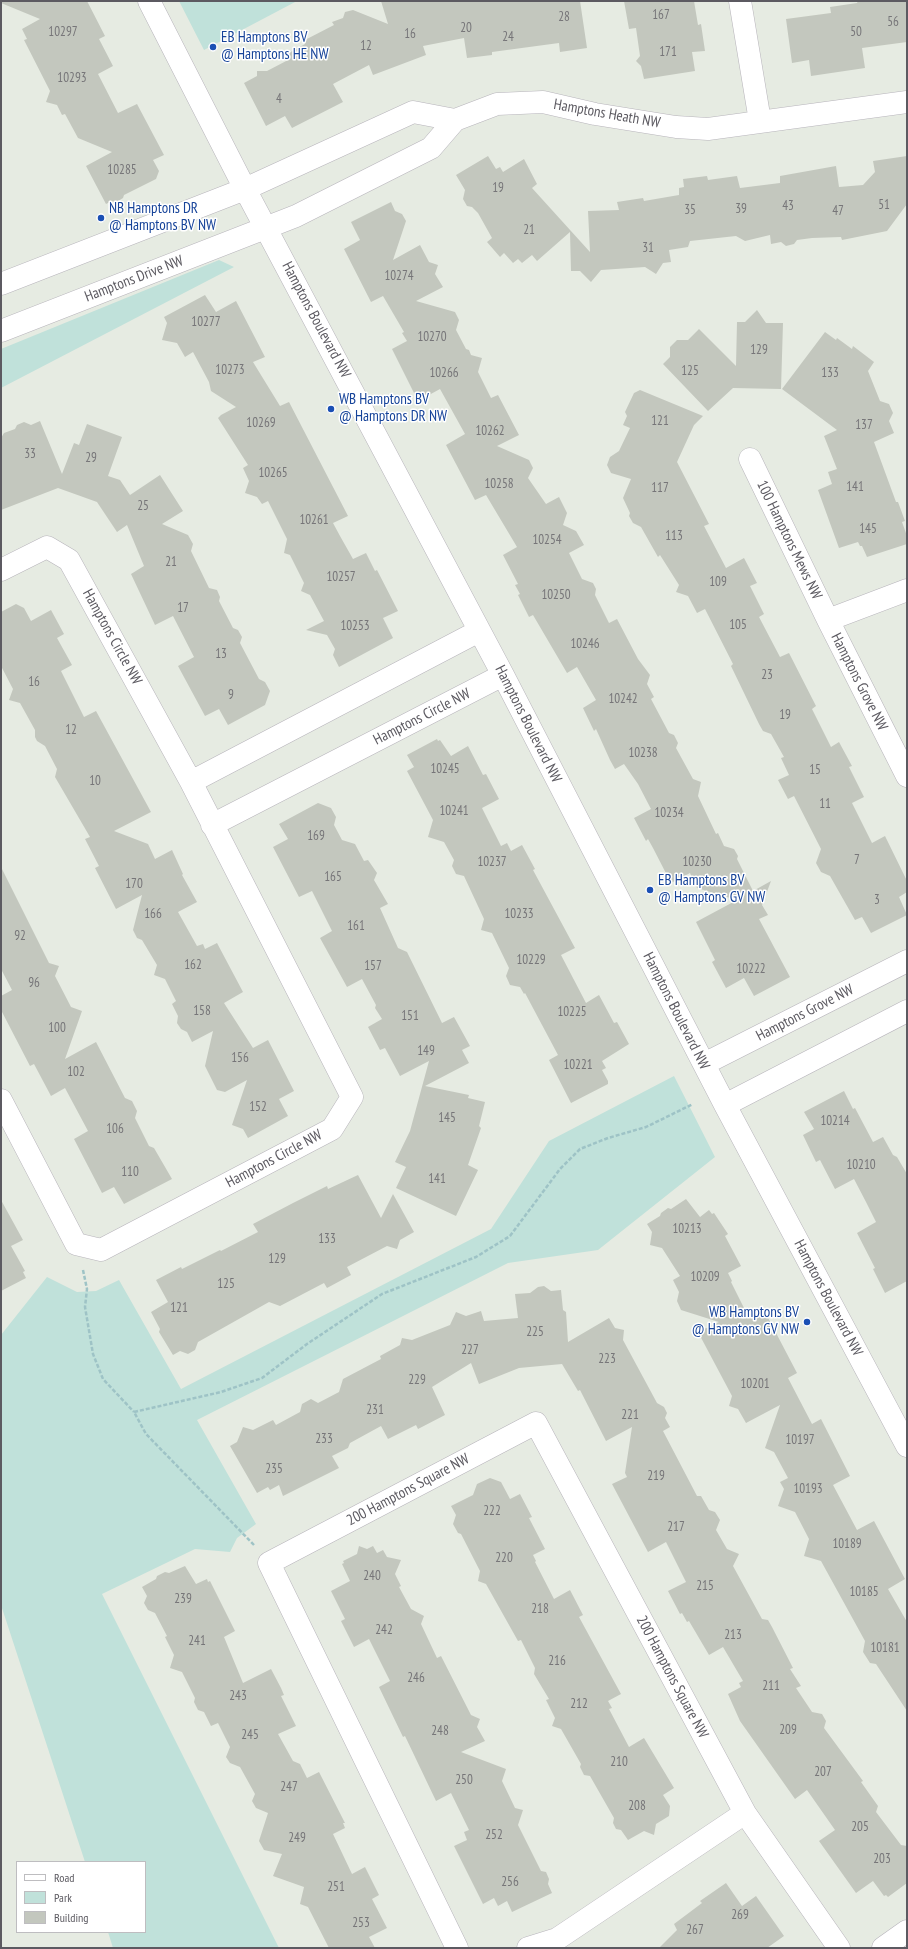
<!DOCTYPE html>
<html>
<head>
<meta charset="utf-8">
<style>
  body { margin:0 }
  #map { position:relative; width:908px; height:1949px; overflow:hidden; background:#e6ebe2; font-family:"PT Sans Narrow",sans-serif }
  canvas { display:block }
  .frame { position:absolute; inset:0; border:2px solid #5c5a61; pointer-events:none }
  .legend { position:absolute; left:16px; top:1861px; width:130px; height:72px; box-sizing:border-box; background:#fff; border:1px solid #bebdc0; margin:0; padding:5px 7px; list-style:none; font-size:12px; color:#5c5a61 }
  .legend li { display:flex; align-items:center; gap:8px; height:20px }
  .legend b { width:20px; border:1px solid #bebdc0 }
</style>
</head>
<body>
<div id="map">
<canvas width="908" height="1949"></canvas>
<div class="frame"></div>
<ul class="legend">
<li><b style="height:5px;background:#fff"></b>Road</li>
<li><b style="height:11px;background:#c0e1da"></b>Park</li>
<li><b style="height:11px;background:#c3c7be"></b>Building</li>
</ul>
</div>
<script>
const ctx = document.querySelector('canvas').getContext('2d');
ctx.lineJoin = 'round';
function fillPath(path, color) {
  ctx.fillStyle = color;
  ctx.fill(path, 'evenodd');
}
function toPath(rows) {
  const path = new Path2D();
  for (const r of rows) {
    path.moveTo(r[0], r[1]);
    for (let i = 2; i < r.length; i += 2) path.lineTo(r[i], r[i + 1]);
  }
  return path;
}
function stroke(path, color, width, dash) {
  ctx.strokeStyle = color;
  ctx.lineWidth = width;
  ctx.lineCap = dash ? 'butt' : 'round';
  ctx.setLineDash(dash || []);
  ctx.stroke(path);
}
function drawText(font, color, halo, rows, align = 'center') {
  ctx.font = font + ' "PT Sans Narrow",sans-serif';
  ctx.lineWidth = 3;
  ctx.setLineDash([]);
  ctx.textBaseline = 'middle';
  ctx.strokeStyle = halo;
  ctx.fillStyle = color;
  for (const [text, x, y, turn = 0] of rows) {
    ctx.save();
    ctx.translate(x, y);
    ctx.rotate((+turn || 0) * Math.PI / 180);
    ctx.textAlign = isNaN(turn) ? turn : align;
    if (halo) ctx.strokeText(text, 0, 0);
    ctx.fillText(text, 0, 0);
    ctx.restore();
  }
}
fillPath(toPath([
  [179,1,297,1,204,50],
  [219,260,234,267,1,388,1,349],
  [674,1076,715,1157,598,1250,508,1263,197,1420,256,1524,237,1538,230,1552,195,1549,102,1594,279,1948,113,1948,108,1932,145,1932,145,1862,85,1862,1,1605,1,1335,47,1277,77,1292,96,1291,119,1280,181,1389,491,1229,549,1141]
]), '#c0e1da');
fillPath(toPath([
  [1,1,87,1,105,36,99,39,113,66,98,74,118,113,137,104,164,155,153,160,159,171,156,179,124,195,123,198,115,203,112,201,106,204,86,166,112,152,78,138,65,114,62,115,57,105,46,102,50,91,24,40,27,39,22,29,40,19,1,3],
  [381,1,580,1,587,48,560,52,559,43,492,52,492,55,467,58,464,38,423,46,426,55,373,75,369,65,333,84,343,102,292,128,285,116,266,126,244,83,257,76,257,71,267,71,290,59,287,54,305,44,303,41,334,25,332,22,343,18,345,12,353,10,388,24],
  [624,1,694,1,698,25,701,24,705,51,692,52,695,71,644,79,641,66,636,61,640,56,636,28,629,29],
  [858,1,907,1,907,42,862,48,865,68,811,76,809,60,792,63,786,19,831,13,830,7,857,3],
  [488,156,496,169,500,167,503,172,524,159,537,184,532,188,590,252,588,211,619,210,617,202,643,198,644,201,679,195,679,188,684,187,683,179,707,176,708,180,737,176,740,188,780,183,780,176,836,166,839,187,863,185,875,172,873,161,907,156,907,204,887,231,842,240,841,237,812,238,797,240,794,244,786,246,781,242,771,244,770,235,745,241,736,236,690,241,688,247,669,250,671,262,663,263,656,274,645,267,601,270,591,282,580,271,571,271,570,232,537,261,532,255,522,263,518,259,513,263,504,253,500,257,487,242,492,238,478,213,472,207,467,206,463,199,465,190,456,175],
  [391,202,395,211,402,214,406,221,393,260,420,245,429,262,438,265,435,274,443,287,416,301,455,312,459,320,456,330,466,349,469,350,471,355,482,358,478,372,491,398,498,395,519,435,497,446,529,460,533,468,528,478,546,504,559,497,567,513,563,525,576,531,584,545,569,553,582,579,593,583,596,589,595,595,609,623,617,619,638,659,650,675,647,684,654,697,651,699,669,733,674,735,678,743,676,748,693,779,701,782,698,796,716,834,718,833,724,846,734,849,738,856,737,859,753,891,771,881,762,905,768,915,759,919,790,977,754,996,744,978,726,988,712,962,715,960,696,922,737,900,697,888,690,873,671,883,653,848,648,839,646,841,634,818,651,809,638,784,624,764,615,769,610,760,596,729,594,731,583,708,596,700,577,667,567,673,533,615,529,617,518,595,520,594,515,585,518,584,503,555,517,547,486,495,475,500,446,445,465,434,440,389,418,401,392,349,407,341,402,333,404,332,383,296,371,302,344,249,360,240,351,222],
  [205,295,216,312,236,301,265,357,253,362,280,406,289,402,348,516,333,523,340,536,353,559,366,553,375,571,377,570,398,611,383,618,393,638,339,667,333,655,335,649,327,635,306,630,324,621,310,595,301,591,304,583,290,555,284,553,287,539,268,501,262,504,257,497,245,493,249,481,243,468,248,465,218,418,221,415,236,407,211,391,209,382,193,352,185,357,177,343,162,340,167,323,164,317],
  [757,310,766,323,783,323,781,389,733,388,708,411,663,364,670,357,670,347,677,340,688,340,699,329,736,366,737,322,745,322],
  [825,332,836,340,837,338,852,349,853,346,874,362,868,371,880,401,889,404,893,413,889,421,894,433,874,442,896,502,898,502,905,521,902,522,907,536,907,544,867,557,862,546,860,546,858,542,839,548,818,490,832,484,828,472,837,469,824,436,837,430,782,389],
  [640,390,703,416,694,425,677,462,709,524,704,526,726,568,744,558,757,583,750,586,764,614,759,617,780,657,789,653,816,706,812,709,831,747,839,742,852,766,849,767,864,797,852,803,872,843,885,836,907,881,907,892,899,897,907,915,871,933,862,917,855,920,830,876,821,872,816,863,821,849,794,796,788,799,778,780,789,775,781,758,784,757,771,734,763,731,759,724,731,666,733,664,705,609,697,613,688,596,676,592,679,585,660,555,658,557,641,527,633,523,629,516,630,513,623,498,631,479,611,473,607,465,610,457,619,451,630,428,623,425,627,416,625,412,634,393],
  [40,421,62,474,74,443,79,445,87,424,122,437,108,476,120,480,130,495,160,475,183,511,162,524,188,535,193,544,191,551,209,588,217,590,220,597,219,601,233,628,238,630,242,637,240,643,259,679,265,682,270,691,265,705,228,725,219,709,205,716,178,666,194,657,173,616,155,625,131,574,144,566,127,525,117,532,97,502,58,488,1,510,1,438,4,433,15,429,17,425,24,422,31,425],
  [16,604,24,608,31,621,51,610,64,634,57,638,72,665,61,671,84,717,96,711,151,812,114,831,148,844,155,859,172,850,183,874,182,875,197,902,178,912,197,946,203,944,205,949,217,943,243,992,224,1003,253,1048,268,1040,294,1091,279,1099,288,1116,248,1138,243,1129,232,1125,247,1080,225,1092,217,1090,205,1066,213,1031,192,1042,187,1032,181,1029,177,1023,178,1016,172,1004,176,1001,165,979,154,975,157,965,142,940,137,938,133,930,142,895,116,909,95,868,99,866,85,839,90,837,55,777,57,769,45,746,37,741,35,737,35,730,20,703,9,700,13,689,1,666,1,612],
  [437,739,438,741,440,740,451,756,468,746,483,775,486,774,499,799,482,808,501,846,507,843,511,851,522,845,535,869,533,870,575,948,561,955,586,1003,599,995,614,1023,617,1022,629,1044,602,1061,606,1068,602,1070,608,1081,608,1084,571,1103,549,1060,558,1055,525,993,524,994,520,987,510,985,506,976,509,968,492,933,481,930,484,919,464,876,456,874,452,866,454,860,444,842,428,837,433,820,407,771,414,767,407,755],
  [318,803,331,808,336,817,334,825,342,840,355,844,364,861,368,860,377,873,374,880,388,904,380,908,398,948,407,952,442,1023,454,1017,470,1046,462,1050,469,1063,425,1086,469,1095,468,1098,485,1102,479,1126,481,1128,468,1165,478,1170,456,1216,396,1188,406,1167,395,1162,410,1131,429,1061,400,1076,385,1048,380,1050,368,1027,382,1019,375,1008,376,1005,362,979,347,987,320,938,332,931,312,891,299,897,273,847,288,839,279,824],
  [1,867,49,963,59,966,55,976,71,1007,82,1011,65,1059,96,1042,125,1098,132,1101,137,1111,135,1118,149,1146,154,1148,172,1179,124,1204,114,1187,102,1193,74,1139,88,1131,65,1088,51,1096,34,1064,30,1066,1,1010,1,996,12,990,1,969],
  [844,1091,853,1109,855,1108,873,1142,883,1137,893,1155,897,1157,907,1174,907,1281,885,1293,873,1269,875,1268,857,1233,876,1222,866,1202,854,1179,835,1189,820,1160,816,1162,803,1135,814,1129,804,1112],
  [358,1175,381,1218,393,1194,414,1232,400,1240,397,1249,387,1246,347,1267,351,1275,327,1288,324,1283,280,1306,269,1302,198,1342,195,1350,188,1354,180,1351,173,1355,159,1332,160,1329,151,1312,168,1302,156,1280,181,1267,182,1269,220,1250,221,1251,258,1232,253,1224,293,1203,327,1186,328,1189],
  [686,1199,700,1217,709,1210,712,1214,714,1213,728,1234,725,1236,741,1266,728,1273,732,1281,731,1282,749,1318,764,1310,797,1373,788,1378,812,1424,821,1419,850,1476,833,1485,857,1530,874,1521,905,1579,888,1589,907,1622,907,1711,876,1664,870,1663,863,1652,865,1641,821,1561,804,1556,809,1539,795,1512,778,1506,784,1489,780,1482,788,1478,774,1452,765,1448,780,1405,746,1423,738,1409,729,1406,732,1396,698,1332,719,1322,681,1310,677,1301,679,1292,673,1280,680,1276,662,1248,650,1245,652,1232,647,1224,660,1216,661,1213,668,1208,671,1209],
  [1,1200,23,1240,11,1246,25,1271,23,1272,26,1278,1,1291],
  [544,1286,551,1291,561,1290,563,1310,566,1312,568,1342,609,1318,615,1328,624,1330,623,1340,657,1403,664,1407,667,1413,665,1418,670,1427,663,1431,697,1496,701,1496,709,1510,715,1512,720,1520,716,1530,727,1549,739,1554,733,1566,762,1619,768,1620,772,1627,793,1668,790,1669,801,1686,796,1688,812,1712,822,1714,826,1721,824,1728,863,1781,861,1782,878,1806,876,1812,901,1845,907,1846,907,1883,888,1897,886,1895,884,1896,873,1881,856,1893,819,1841,835,1830,807,1790,795,1799,740,1721,728,1694,741,1687,739,1683,743,1681,723,1647,709,1655,689,1621,687,1622,682,1613,680,1614,668,1591,686,1582,666,1542,648,1552,612,1484,627,1477,625,1473,632,1427,606,1441,580,1390,578,1391,562,1364,519,1368,479,1384,471,1363,432,1387,445,1415,418,1429,416,1425,388,1439,381,1426,350,1443,348,1448,332,1456,339,1468,283,1496,279,1485,270,1490,268,1487,257,1493,230,1446,237,1442,243,1427,253,1430,273,1420,276,1425,300,1412,302,1404,311,1399,318,1403,339,1392,343,1379,381,1359,380,1356,400,1345,402,1338,412,1340,450,1325,456,1312,466,1316,481,1311,484,1321,518,1318,515,1294,530,1293,538,1287],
  [490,1478,501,1482,510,1499,520,1494,532,1517,529,1518,545,1549,533,1555,536,1561,535,1562,554,1599,570,1590,583,1615,579,1617,621,1694,608,1701,612,1708,609,1709,629,1747,644,1738,674,1788,663,1795,670,1806,669,1816,656,1824,654,1835,644,1831,628,1840,621,1830,616,1829,613,1823,614,1818,590,1776,584,1775,580,1767,581,1764,561,1729,552,1726,555,1718,546,1700,549,1699,534,1674,535,1668,521,1640,518,1641,486,1584,478,1581,480,1571,461,1534,458,1533,453,1524,456,1515,451,1506,473,1495,477,1484],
  [359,1546,367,1549,373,1546,377,1553,383,1550,387,1557,401,1560,395,1574,401,1586,399,1587,411,1609,424,1616,421,1624,437,1658,441,1656,471,1715,480,1719,477,1727,485,1741,461,1752,506,1769,502,1781,515,1808,523,1810,518,1825,541,1871,546,1872,549,1879,548,1884,552,1893,512,1912,507,1901,498,1906,494,1898,483,1904,454,1846,467,1840,464,1832,469,1830,451,1793,436,1801,405,1736,403,1737,379,1687,390,1681,369,1639,354,1647,341,1621,345,1619,331,1591,350,1581,342,1564,344,1563,343,1561,357,1554],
  [185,1566,196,1584,207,1579,208,1582,210,1581,235,1631,224,1637,243,1683,271,1669,281,1688,284,1695,281,1696,296,1726,278,1734,293,1761,300,1764,307,1778,319,1772,345,1823,343,1823,345,1828,333,1834,352,1874,365,1867,379,1895,372,1899,387,1928,369,1937,375,1948,329,1948,308,1907,300,1904,304,1887,273,1876,282,1854,264,1850,259,1841,268,1813,256,1808,252,1801,255,1794,240,1767,230,1763,226,1757,230,1747,218,1723,211,1726,204,1712,198,1710,194,1702,195,1698,182,1672,170,1668,174,1655,165,1637,167,1636,155,1613,148,1610,144,1603,147,1596,142,1587,156,1579,157,1576,165,1572,169,1573],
  [726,1883,742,1906,756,1896,784,1936,767,1948,659,1948,677,1930,674,1924,702,1903,700,1901]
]), '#c3c7be');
const minor = toPath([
  [149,1,245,189,503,675,725,1105,907,1446],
  [740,1,760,121],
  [1,284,245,189,413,112,455,120],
  [1,331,296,216,431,148,455,120,497,104,543,102,595,114,676,127,708,129,907,102],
  [750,459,828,620,907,776],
  [1,570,47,547,69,560,191,782,352,1097,332,1129,101,1250,76,1244,1,1100],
  [828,620,907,590],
  [191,782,479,631],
  [212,825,503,675],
  [704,1064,907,961],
  [725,1105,907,1011],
  [457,1948,269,1563,536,1423,745,1813,839,1948],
  [528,1948,557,1939,745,1813],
  [883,1948,907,1931]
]);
stroke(minor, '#b7b4bb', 23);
stroke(toPath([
  [83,1270,87,1289,85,1307,93,1354,103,1379,134,1412],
  [254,1545,146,1434,134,1412,221,1392,262,1378,307,1344,382,1294,476,1257,510,1236,560,1169,580,1149,608,1138,646,1127,693,1104]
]), '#9ec3c6', 2.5, [4, 2]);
stroke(minor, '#fff', 22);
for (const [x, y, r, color] of [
  [213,47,4,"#1a4fb4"],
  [101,218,4,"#1a4fb4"],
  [331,409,4,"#1a4fb4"],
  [650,890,4,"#1a4fb4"],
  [807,1322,4,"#1a4fb4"]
]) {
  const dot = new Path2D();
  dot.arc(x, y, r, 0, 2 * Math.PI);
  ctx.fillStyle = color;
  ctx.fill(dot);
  stroke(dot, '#fff', 1.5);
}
drawText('13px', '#767578', null, [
  ["167",661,15],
  ["28",564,17],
  ["56",893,22],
  ["20",466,28],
  ["10297",63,32],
  ["50",856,32],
  ["16",410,34],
  ["24",508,37],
  ["12",366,46],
  ["171",668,52],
  ["10293",72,78],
  ["4",279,99],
  ["10285",122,170],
  ["19",498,188],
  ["51",884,205],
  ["43",788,206],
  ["39",741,209],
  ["35",690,210],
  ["47",838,211],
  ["21",529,230],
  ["31",648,248],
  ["10274",399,276],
  ["10277",206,322],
  ["10270",432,337],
  ["129",759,350],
  ["10273",230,370],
  ["125",690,371],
  ["10266",444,373],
  ["133",830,373],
  ["121",660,421],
  ["10269",261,423],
  ["137",864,425],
  ["10262",490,431],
  ["33",30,454],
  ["29",91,458],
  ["10265",273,473],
  ["10258",499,484],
  ["141",855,487],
  ["117",660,488],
  ["25",143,506],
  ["10261",314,520],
  ["145",868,529],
  ["113",674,536],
  ["10254",547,540],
  ["21",171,562],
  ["10257",341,577],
  ["109",718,582],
  ["10250",556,595],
  ["17",183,608],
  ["105",738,625],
  ["10253",355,626],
  ["10246",585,644],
  ["13",221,654],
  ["23",767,675],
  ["16",34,682],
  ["9",231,695],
  ["10242",623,699],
  ["19",785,715],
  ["12",71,730],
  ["10238",643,753],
  ["10245",445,769],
  ["15",815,770],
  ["10",95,781],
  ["11",825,804],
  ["10241",454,811],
  ["10234",669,813],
  ["169",316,836],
  ["7",857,860],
  ["10237",492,862],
  ["10230",697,862],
  ["165",333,877],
  ["170",134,884],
  ["3",877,900],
  ["166",153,914],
  ["10233",519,914],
  ["161",356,926],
  ["92",20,936],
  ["10229",531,960],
  ["162",193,965],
  ["157",373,966],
  ["10222",751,969],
  ["96",34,983],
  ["158",202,1011],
  ["10225",572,1012],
  ["151",410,1016],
  ["100",57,1028],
  ["149",426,1051],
  ["156",240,1058],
  ["10221",578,1065],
  ["102",76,1072],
  ["152",258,1107],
  ["145",447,1118],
  ["10214",835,1121],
  ["106",115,1129],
  ["10210",861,1165],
  ["110",130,1172],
  ["141",437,1179],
  ["10213",687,1229],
  ["133",327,1239],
  ["129",277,1259],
  ["10209",705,1277],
  ["125",226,1284],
  ["121",179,1308],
  ["225",535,1332],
  ["227",470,1350],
  ["223",607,1359],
  ["229",417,1380],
  ["10201",755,1384],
  ["231",375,1410],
  ["221",630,1415],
  ["233",324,1439],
  ["10197",800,1440],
  ["235",274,1469],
  ["219",656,1476],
  ["10193",808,1489],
  ["222",492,1511],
  ["217",676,1527],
  ["10189",847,1544],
  ["220",504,1558],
  ["240",372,1576],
  ["215",705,1586],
  ["10185",864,1592],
  ["239",183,1599],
  ["218",540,1609],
  ["242",384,1630],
  ["213",733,1635],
  ["241",197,1641],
  ["10181",885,1648],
  ["216",557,1661],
  ["246",416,1678],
  ["211",771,1686],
  ["243",238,1696],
  ["212",579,1704],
  ["209",788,1730],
  ["248",440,1731],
  ["245",250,1735],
  ["210",619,1762],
  ["207",823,1772],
  ["250",464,1780],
  ["247",289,1787],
  ["208",637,1806],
  ["205",860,1827],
  ["252",494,1835],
  ["249",297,1838],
  ["203",882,1859],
  ["256",510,1882],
  ["251",336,1887],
  ["269",740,1915],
  ["253",361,1923],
  ["267",695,1930]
]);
drawText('15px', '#164399', '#fff', [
  ["EB Hamptons BV",221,38],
  ["@ Hamptons HE NW",221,55],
  ["NB Hamptons DR",109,209],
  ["@ Hamptons BV NW",109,226],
  ["WB Hamptons BV",339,400],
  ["@ Hamptons DR NW",339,417],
  ["EB Hamptons BV",658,881],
  ["@ Hamptons GV NW",658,898],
  ["WB Hamptons BV",799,1313,"right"],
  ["@ Hamptons GV NW",799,1330,"right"]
], 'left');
drawText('15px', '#5c5a61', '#fff', [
  ["Hamptons Heath NW",607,114,10],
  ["Hamptons Drive NW",134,279,-21],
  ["Hamptons Boulevard NW",316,320,62],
  ["100 Hamptons Mews NW",789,540,64],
  ["Hamptons Circle NW",112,637,61],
  ["Hamptons Grove NW",859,682,63],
  ["Hamptons Circle NW",422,717,-27],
  ["Hamptons Boulevard NW",528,724,63],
  ["Hamptons Boulevard NW",676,1011,63],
  ["Hamptons Grove NW",805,1013,-27],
  ["Hamptons Circle NW",274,1159,-28],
  ["Hamptons Boulevard NW",828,1298,62],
  ["200 Hamptons Square NW",408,1490,-28],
  ["200 Hamptons Square NW",672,1677,62]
]);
</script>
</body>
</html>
